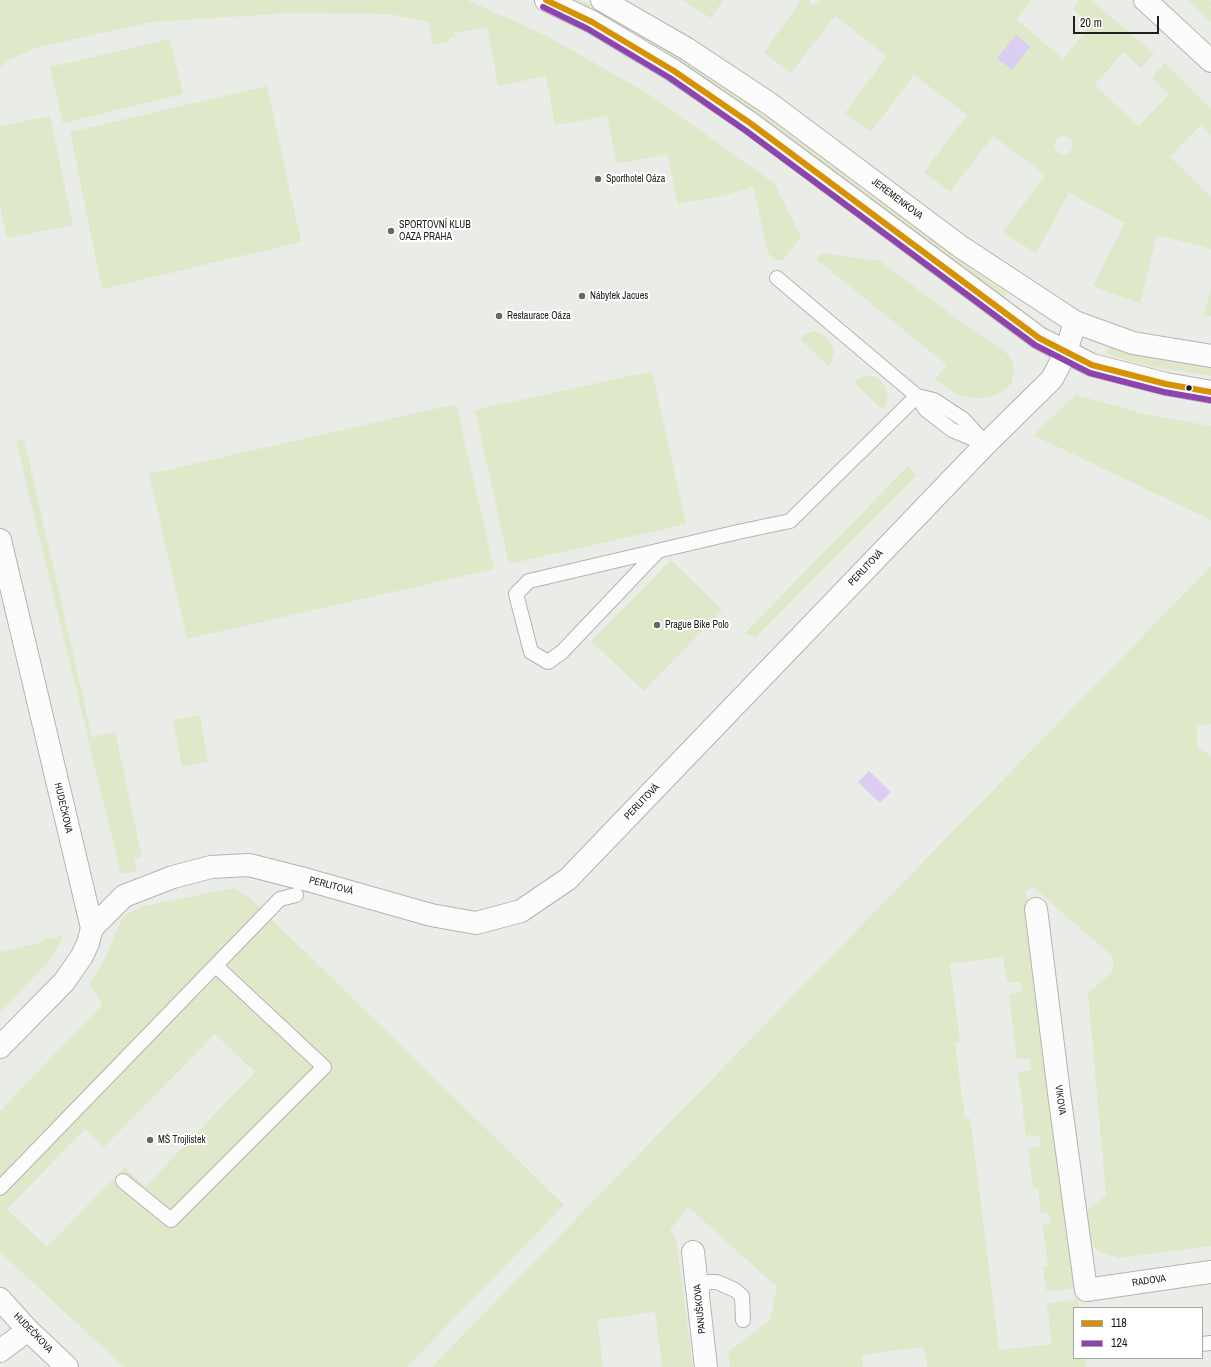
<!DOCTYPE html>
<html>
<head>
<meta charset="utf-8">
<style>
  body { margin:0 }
  #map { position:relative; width:1211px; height:1367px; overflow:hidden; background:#eaece8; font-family:"Archivo Narrow",sans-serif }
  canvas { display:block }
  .legend { position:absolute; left:1073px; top:1307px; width:130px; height:52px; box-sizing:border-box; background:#fff; border:1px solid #a6a6a5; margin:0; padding:5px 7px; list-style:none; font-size:12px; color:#20211e }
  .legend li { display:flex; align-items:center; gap:8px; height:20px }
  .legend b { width:20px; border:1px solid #a6a6a5 }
  .scale { position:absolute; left:1073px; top:16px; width:86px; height:18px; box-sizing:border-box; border:2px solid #20211e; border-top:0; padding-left:5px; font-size:12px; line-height:14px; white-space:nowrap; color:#20211e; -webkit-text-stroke:3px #fff; paint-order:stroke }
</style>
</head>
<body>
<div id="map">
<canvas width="1211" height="1367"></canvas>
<ul class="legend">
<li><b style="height:5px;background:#d79204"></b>118</li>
<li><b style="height:5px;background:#8e44ad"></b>124</li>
</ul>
<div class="scale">20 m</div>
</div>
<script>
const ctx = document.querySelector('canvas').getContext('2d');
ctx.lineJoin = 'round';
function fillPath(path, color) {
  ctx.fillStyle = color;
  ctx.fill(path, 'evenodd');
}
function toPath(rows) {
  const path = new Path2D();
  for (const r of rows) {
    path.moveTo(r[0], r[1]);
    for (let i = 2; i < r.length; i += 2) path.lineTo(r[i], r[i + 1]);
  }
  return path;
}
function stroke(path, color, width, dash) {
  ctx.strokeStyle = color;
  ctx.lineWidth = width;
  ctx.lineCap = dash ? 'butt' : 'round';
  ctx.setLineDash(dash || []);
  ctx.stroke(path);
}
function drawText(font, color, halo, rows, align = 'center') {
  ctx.font = font + ' "Archivo Narrow",sans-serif';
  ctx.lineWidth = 4;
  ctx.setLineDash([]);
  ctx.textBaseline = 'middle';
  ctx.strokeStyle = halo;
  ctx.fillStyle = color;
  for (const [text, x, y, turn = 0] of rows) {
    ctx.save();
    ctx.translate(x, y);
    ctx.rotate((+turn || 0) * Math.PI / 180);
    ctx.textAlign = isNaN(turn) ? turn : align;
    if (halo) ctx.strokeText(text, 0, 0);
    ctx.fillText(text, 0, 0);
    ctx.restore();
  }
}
fillPath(toPath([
  [0,0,467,0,547,36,650,95,774,183,801,237,783,260,775,260,768,253,753,187,731,194,678,204,667,154,617,164,607,116,555,125,546,76,498,86,487,27,454,33,455,37,449,38,449,42,433,45,428,22,389,14,290,13,152,22,35,48,9,60,0,67],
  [562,0,580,0,593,6,671,52,742,98,863,189,1005,292,1007,295,1004,297,999,297],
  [682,0,723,0,711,18],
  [801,0,810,0,810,3,813,5,817,5,820,2,820,0,1032,0,1016,19,1063,59,1091,24,1073,9,1080,0,1091,0,1154,53,1141,68,1124,52,1094,85,1139,126,1169,94,1152,78,1165,63,1211,109,1211,135,1201,125,1170,157,1211,197,1211,249,1157,235,1140,303,1116,295,1093,286,1125,223,1069,193,1036,253,1018,242,1003,231,1046,175,993,136,950,192,924,172,967,115,914,75,871,132,845,113,887,56,835,16,791,73,764,53],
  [1064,136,1071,139,1073,146,1070,152,1063,155,1057,152,1054,145,1057,138],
  [1187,0,1209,0,1211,3,1211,22],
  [170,39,183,94,63,123,50,67],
  [267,86,301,242,102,289,70,132],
  [50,116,73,225,7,238,0,206,0,126],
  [821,253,880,261,950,314,1005,351,1012,361,1014,370,1011,384,1001,392,992,396,976,399,958,395,935,379,947,365,816,259],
  [1211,288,1211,316,1204,316],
  [815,331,825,336,830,342,834,352,831,362,828,366,800,339,805,334],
  [1114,346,1139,354,1165,360,1211,366,1211,376,1148,366,1115,357,1109,355,1107,352,1108,348],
  [652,371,686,524,509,564,475,410],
  [869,375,879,379,884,385,888,395,886,405,882,409,854,382,859,378],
  [1076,395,1148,415,1211,426,1211,520,1033,435],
  [456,404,494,569,187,639,149,474],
  [24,439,92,737,115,732,142,857,134,859,137,871,121,874,16,441],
  [908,466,917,475,756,637,745,633],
  [671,560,722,610,644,691,591,641],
  [1211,566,1211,724,1197,726,1197,746,1211,756,1211,1246,1119,1258,1103,1253,1095,1248,1086,1233,1083,1214,1106,1195,1088,993,1113,971,1113,957,1033,887,1026,891,1077,1288,1051,1291,1051,1290,1046,1290,1043,1267,1048,1266,1043,1225,1051,1225,1049,1213,1041,1213,1038,1189,1033,1189,1028,1148,1041,1146,1039,1135,1032,1137,1031,1135,1026,1136,1018,1072,1031,1070,1030,1059,1017,1059,1009,995,1022,992,1020,982,1007,982,1003,957,950,964,960,1041,955,1042,965,1119,970,1118,999,1350,1052,1344,1047,1304,1078,1299,1079,1308,1074,1308,1074,1358,1085,1358,1086,1367,927,1367,924,1347,861,1355,863,1367,730,1367,728,1352,770,1320,777,1287,688,1207,670,1230,676,1238,693,1367,662,1367,655,1312,597,1320,603,1367,432,1367],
  [200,715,208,761,182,767,173,720],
  [234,888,250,898,564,1205,407,1367,124,1367,0,1252,0,1111,101,1006,101,1000,90,986,90,984,107,954,117,929,124,916,140,907],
  [215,1034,255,1072,145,1187,125,1167,47,1247,7,1209,85,1129,104,1147],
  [62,936,58,947,48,962,0,1012,0,952,39,943,42,940]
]), '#dfe8c9');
fillPath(toPath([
  [1016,35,1030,47,1012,70,997,58],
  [869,771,891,792,880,803,858,782]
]), '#dccef3');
const service = toPath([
  [777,278,917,396,926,410,952,430,986,444],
  [917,396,934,400,963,419,983,441],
  [658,551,562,652,548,662,531,652,516,594,529,581,738,532,790,521,917,396],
  [123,1181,171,1220,324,1067,216,966],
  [0,1188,280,899,296,895],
  [700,1297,704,1284,709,1282,717,1282,735,1290,742,1296,743,1320],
  [1202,1344,1211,1343]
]);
const minor = toPath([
  [1145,0,1211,61],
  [0,540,92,928,88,943,82,956,64,982,0,1047],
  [1036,909,1059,1093,1086,1290,1211,1272],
  [92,928,124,896,173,877,211,867,249,865,308,880,431,915,476,923,521,911,568,879,986,444,1052,379,1066,352,1075,322],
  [693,1252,706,1367],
  [0,1299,28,1330,67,1367],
  [0,1351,28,1330]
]);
const tertiary = toPath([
  [546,0,592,22,674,71,750,123,1039,338,1092,365,1166,384,1211,392],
  [602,0,687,49,770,104,961,247,1075,322,1133,343,1211,356]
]);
stroke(service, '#b4b4b2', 16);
stroke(minor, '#b4b4b2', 24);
stroke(tertiary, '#b4b4b2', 24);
stroke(service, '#fcfcfc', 14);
stroke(minor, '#fcfcfc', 22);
stroke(tertiary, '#fcfcfc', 22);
stroke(toPath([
  [546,0,592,22,674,71,750,123,1039,338,1092,365,1166,384,1211,392]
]), '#d79204', 6);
stroke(toPath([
  [543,7,588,29,670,78,745,130,1035,345,1090,373,1164,392,1210,400]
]), '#8e44ad', 6);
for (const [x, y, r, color] of [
  [598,179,4,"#676865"],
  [391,231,4,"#676865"],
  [582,296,4,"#676865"],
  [499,316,4,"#676865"],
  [1189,388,3.5,"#20211e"],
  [657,625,4,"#676865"],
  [150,1140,4,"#676865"]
]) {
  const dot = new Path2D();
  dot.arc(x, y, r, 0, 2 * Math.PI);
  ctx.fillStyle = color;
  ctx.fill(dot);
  stroke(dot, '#fff', 1.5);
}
drawText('10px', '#20211e', '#fff', [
  ["Sporthotel Oáza",606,179],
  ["SPORTOVNÍ KLUB",399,225],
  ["OAZA PRAHA",399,237],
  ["Nábytek Jacues",590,296],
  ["Restaurace Oáza",507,316],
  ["Prague Bike Polo",665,625],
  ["MŠ Trojlístek",158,1140]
], 'left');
drawText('10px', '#20211e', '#fff', [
  ["JEREMENKOVA",897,199,37],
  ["PERLITOVÁ",866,568,-46],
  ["PERLITOVÁ",642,802,-46],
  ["HUDEČKOVA",63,808,77],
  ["PERLITOVÁ",331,886,15],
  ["VIKOVA",1060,1100,82],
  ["RADOVA",1149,1281,-8],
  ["PANUŠKOVA",700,1309,-96],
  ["HUDEČKOVA",33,1333,46]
]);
</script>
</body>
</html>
